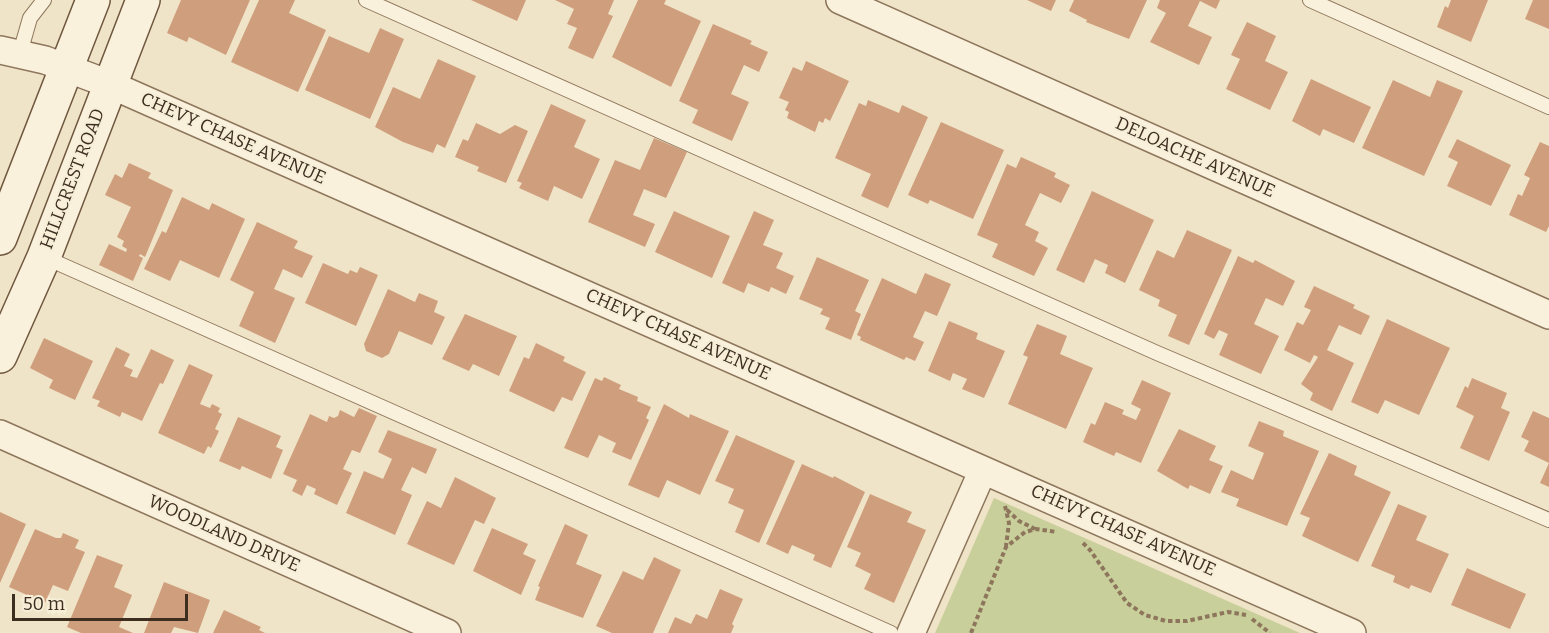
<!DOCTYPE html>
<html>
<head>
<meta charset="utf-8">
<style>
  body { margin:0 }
  #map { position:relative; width:1549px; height:633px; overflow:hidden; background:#f0e4c8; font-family:Bitter,serif }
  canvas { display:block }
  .scale { position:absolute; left:12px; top:594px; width:176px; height:27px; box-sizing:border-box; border:3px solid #3d2e20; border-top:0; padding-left:8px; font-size:18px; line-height:21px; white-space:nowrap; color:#3d2e20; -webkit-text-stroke:4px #f7eed8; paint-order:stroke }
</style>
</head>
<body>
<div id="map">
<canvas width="1549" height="633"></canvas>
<div class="scale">50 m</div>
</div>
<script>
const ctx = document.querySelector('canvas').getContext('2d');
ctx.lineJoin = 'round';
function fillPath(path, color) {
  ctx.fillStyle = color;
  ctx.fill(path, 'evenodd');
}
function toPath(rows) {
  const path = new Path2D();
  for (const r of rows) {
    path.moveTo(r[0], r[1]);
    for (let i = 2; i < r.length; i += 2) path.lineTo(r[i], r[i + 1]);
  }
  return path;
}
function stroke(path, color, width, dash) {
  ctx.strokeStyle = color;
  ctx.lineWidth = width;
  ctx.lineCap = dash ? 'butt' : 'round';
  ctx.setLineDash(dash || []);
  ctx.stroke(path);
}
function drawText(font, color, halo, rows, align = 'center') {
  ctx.font = font + ' Bitter,serif';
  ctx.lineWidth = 4.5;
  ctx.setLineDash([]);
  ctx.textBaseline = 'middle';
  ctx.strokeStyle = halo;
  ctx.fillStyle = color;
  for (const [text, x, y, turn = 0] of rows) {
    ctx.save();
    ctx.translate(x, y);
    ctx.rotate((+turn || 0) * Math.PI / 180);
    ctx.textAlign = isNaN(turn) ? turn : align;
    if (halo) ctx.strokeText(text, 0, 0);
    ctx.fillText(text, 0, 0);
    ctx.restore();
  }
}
fillPath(toPath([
  [994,498,1300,633,935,633]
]), '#c9cf9b');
fillPath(toPath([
  [181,0,250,0,226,55,189,37,187,42,167,33],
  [259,0,295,0,289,13,326,30,298,92,231,62],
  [471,0,526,0,517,21],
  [555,0,614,0,608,14,613,16,593,59,568,48,577,28,567,24,574,9],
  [638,0,666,0,664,4,701,21,671,87,612,57],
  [1027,0,1056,0,1051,11],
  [1074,0,1147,0,1129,39,1086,22,1087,20,1069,11],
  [1160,0,1220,0,1216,9,1200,1,1188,26,1212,37,1199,65,1150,42,1166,13,1157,8],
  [1451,0,1488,0,1471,42,1437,27,1445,6,1448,8],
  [1533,0,1549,0,1549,29,1525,19],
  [1247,22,1276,36,1265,61,1288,72,1270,110,1226,89,1240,59,1231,55],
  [713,24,752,41,750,44,768,52,759,72,744,65,731,94,749,102,732,141,692,123,698,110,679,101],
  [380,28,404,39,370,119,305,90,329,36,369,53],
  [438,59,476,76,445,148,437,144,433,153,403,142,375,127,393,87,420,99],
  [806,61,849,81,830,121,825,118,823,123,819,121,815,132,787,118,789,112,785,110,789,102,779,98,793,67,802,71],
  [1311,79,1371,107,1354,143,1323,129,1320,136,1292,121],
  [1393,80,1430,97,1437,80,1463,91,1424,176,1362,148],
  [868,100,899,113,902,105,928,117,888,208,861,196,871,174,835,158,859,103,866,106],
  [551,104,586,120,574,147,600,159,582,199,554,186,548,201,519,188,522,183,517,181],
  [941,122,1004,150,973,219,930,200,928,204,908,195],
  [476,123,500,134,515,125,528,131,506,183,477,171,479,167,455,157,463,139,468,141],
  [654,138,687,152,666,198,644,189,633,215,655,224,645,247,588,222,615,160,640,170],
  [1457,139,1511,165,1491,206,1447,186,1458,162,1448,157],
  [1540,142,1549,146,1549,226,1546,232,1509,215,1518,194,1522,196,1530,178,1524,175],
  [1021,157,1056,173,1054,177,1070,185,1061,203,1040,193,1025,225,1039,232,1035,241,1048,248,1034,276,992,257,998,244,977,235,1007,164,1016,168],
  [129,163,151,173,148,178,173,190,145,257,140,254,139,256,143,258,133,281,99,265,109,244,126,252,127,249,122,246,124,241,117,237,131,207,105,195,115,174,122,178],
  [1092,191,1154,220,1125,283,1105,273,1108,265,1095,259,1084,283,1056,270],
  [182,197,209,210,212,203,245,219,219,278,180,260,170,281,144,269,162,231,166,233],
  [674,211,730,236,712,278,655,252],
  [754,211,774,220,763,245,783,253,776,268,794,276,786,294,771,287,769,292,748,283,744,293,722,283],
  [257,222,298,241,294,248,313,256,302,278,283,269,274,289,295,298,275,343,239,326,254,292,230,280],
  [1187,230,1232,250,1189,345,1168,336,1177,315,1158,306,1160,300,1139,290,1157,250,1174,258],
  [1238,256,1253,263,1255,260,1295,281,1283,306,1266,298,1254,324,1279,336,1261,374,1219,355,1228,334,1219,330,1214,339,1204,334],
  [817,257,869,280,855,311,861,314,851,340,825,329,830,318,820,314,823,309,799,299],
  [323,263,348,274,350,270,357,273,360,267,378,275,356,326,305,303],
  [925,273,951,284,937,316,925,311,913,337,924,342,915,361,906,357,904,360,860,340,861,337,857,335,882,278,916,294],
  [1314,286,1355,305,1353,308,1370,316,1361,335,1339,325,1327,350,1354,363,1332,411,1310,400,1313,393,1301,384,1318,357,1314,355,1310,363,1284,350,1297,322,1303,325,1311,310,1304,307],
  [388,289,415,302,419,293,438,301,434,312,445,317,432,345,399,331,389,354,382,358,366,351,364,344],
  [465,314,517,336,499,376,473,364,469,371,442,359],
  [1387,319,1450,348,1419,415,1385,400,1378,414,1351,402],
  [949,321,978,333,976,339,1005,351,984,398,962,389,967,379,953,373,950,381,928,371],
  [1037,324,1067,336,1060,354,1093,368,1066,429,1008,404,1028,357,1023,355],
  [44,338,93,361,75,400,49,388,53,380,30,368],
  [536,343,565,357,563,361,586,372,572,401,562,397,554,412,509,391,524,357,529,359],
  [116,347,130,354,124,366,133,370,130,376,137,378,151,349,174,360,163,384,160,383,142,421,122,412,120,417,97,406,100,401,92,398],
  [189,364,213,375,200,404,210,408,212,404,220,408,218,412,222,414,215,429,219,431,211,448,208,446,204,454,158,433],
  [604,377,621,385,619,389,638,397,637,401,651,407,646,418,649,420,631,460,612,452,616,443,599,435,588,458,564,448,595,378,602,381],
  [1472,378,1507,393,1501,408,1510,412,1489,461,1460,448,1474,416,1456,407,1465,386,1468,388],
  [1142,380,1171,393,1141,463,1116,452,1114,456,1083,442,1091,423,1095,425,1105,402,1124,410,1122,414,1136,420,1141,409,1131,404],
  [664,404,689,418,690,414,729,431,700,495,667,480,659,498,628,485],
  [359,408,377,416,360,453,352,450,343,469,352,473,337,505,314,494,316,489,307,485,302,496,292,491,297,480,283,474,310,414,327,422,329,416,334,418,338,416,340,410,354,417],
  [1533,411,1549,418,1549,463,1524,451,1529,441,1521,437],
  [238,417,281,436,276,447,283,450,271,479,242,466,240,470,219,461],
  [1259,421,1284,431,1283,436,1319,451,1287,526,1236,506,1239,499,1221,492,1231,470,1253,480,1264,453,1248,446],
  [1179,429,1216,446,1209,460,1223,466,1210,494,1190,485,1188,489,1157,471],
  [388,430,437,449,426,474,412,467,401,490,412,495,395,535,346,513,364,471,383,479,392,459,378,452],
  [736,435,795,461,759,543,735,532,744,510,728,503,734,489,715,481],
  [1329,453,1357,466,1354,475,1391,492,1358,562,1302,536,1310,518,1300,514],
  [1549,463,1549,487,1540,483],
  [802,464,833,478,834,476,865,492,831,568,813,560,815,555,792,545,788,554,766,544],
  [455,477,496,498,484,524,475,520,454,565,407,544,427,501,441,508],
  [870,494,912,512,907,522,926,530,894,603,864,589,871,574,855,566,861,553,847,547],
  [1398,504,1427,516,1416,540,1449,554,1431,593,1411,585,1409,589,1393,582,1395,576,1371,566],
  [0,512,26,524,0,583],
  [565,524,588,535,576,564,602,575,583,618,535,600,540,587,538,586],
  [492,528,528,544,523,554,536,560,521,595,473,571],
  [35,529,56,538,61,538,63,533,79,540,75,548,85,552,68,591,53,585,45,603,9,587],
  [97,555,123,565,114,587,132,595,119,627,133,633,81,633,67,627],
  [654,557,681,570,653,633,612,633,596,626,623,571,643,580],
  [1467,568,1526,594,1510,629,1451,605],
  [164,582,210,600,198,633,174,627,171,633,144,633],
  [720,589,743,599,732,624,734,626,731,633,668,633,675,617,691,624,696,614,707,619],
  [224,610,261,627,259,630,265,633,213,633]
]), '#cf9f7d');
const service = toPath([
  [366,0,1157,353,1549,520],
  [1310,0,1549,107],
  [20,53,30,18,44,0],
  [44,257,891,633]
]);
const minor = toPath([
  [840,0,1549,315],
  [0,50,45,60,109,84,1352,633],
  [0,434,447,633],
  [911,633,983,470]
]);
const secondary = toPath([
  [0,238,93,0],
  [0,356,44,257,143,0]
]);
stroke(service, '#8d765c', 16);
stroke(minor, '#8d765c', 30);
stroke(secondary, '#6f573f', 36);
stroke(toPath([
  [1005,506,1009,523,1006,546],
  [1007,510,1019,521,1035,529],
  [1083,543,1090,550,1127,603,1145,615,1166,621,1187,621,1228,612,1246,615],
  [1252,619,1270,633],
  [971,633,1006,547,1025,532,1036,529,1057,532]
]), '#8d765c', 4, [4.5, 3]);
stroke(service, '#faf1dc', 14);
stroke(minor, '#faf1dc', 27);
stroke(secondary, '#faf1dc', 33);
drawText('18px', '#3d2e20', '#f7eed8', [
  ["CHEVY CHASE AVENUE",233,139,24],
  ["DELOACHE AVENUE",1195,158,24],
  ["HILLCREST ROAD",73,179,-69],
  ["CHEVY CHASE AVENUE",678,335,24],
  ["CHEVY CHASE AVENUE",1123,531,24],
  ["WOODLAND DRIVE",224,534,24]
]);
</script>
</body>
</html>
